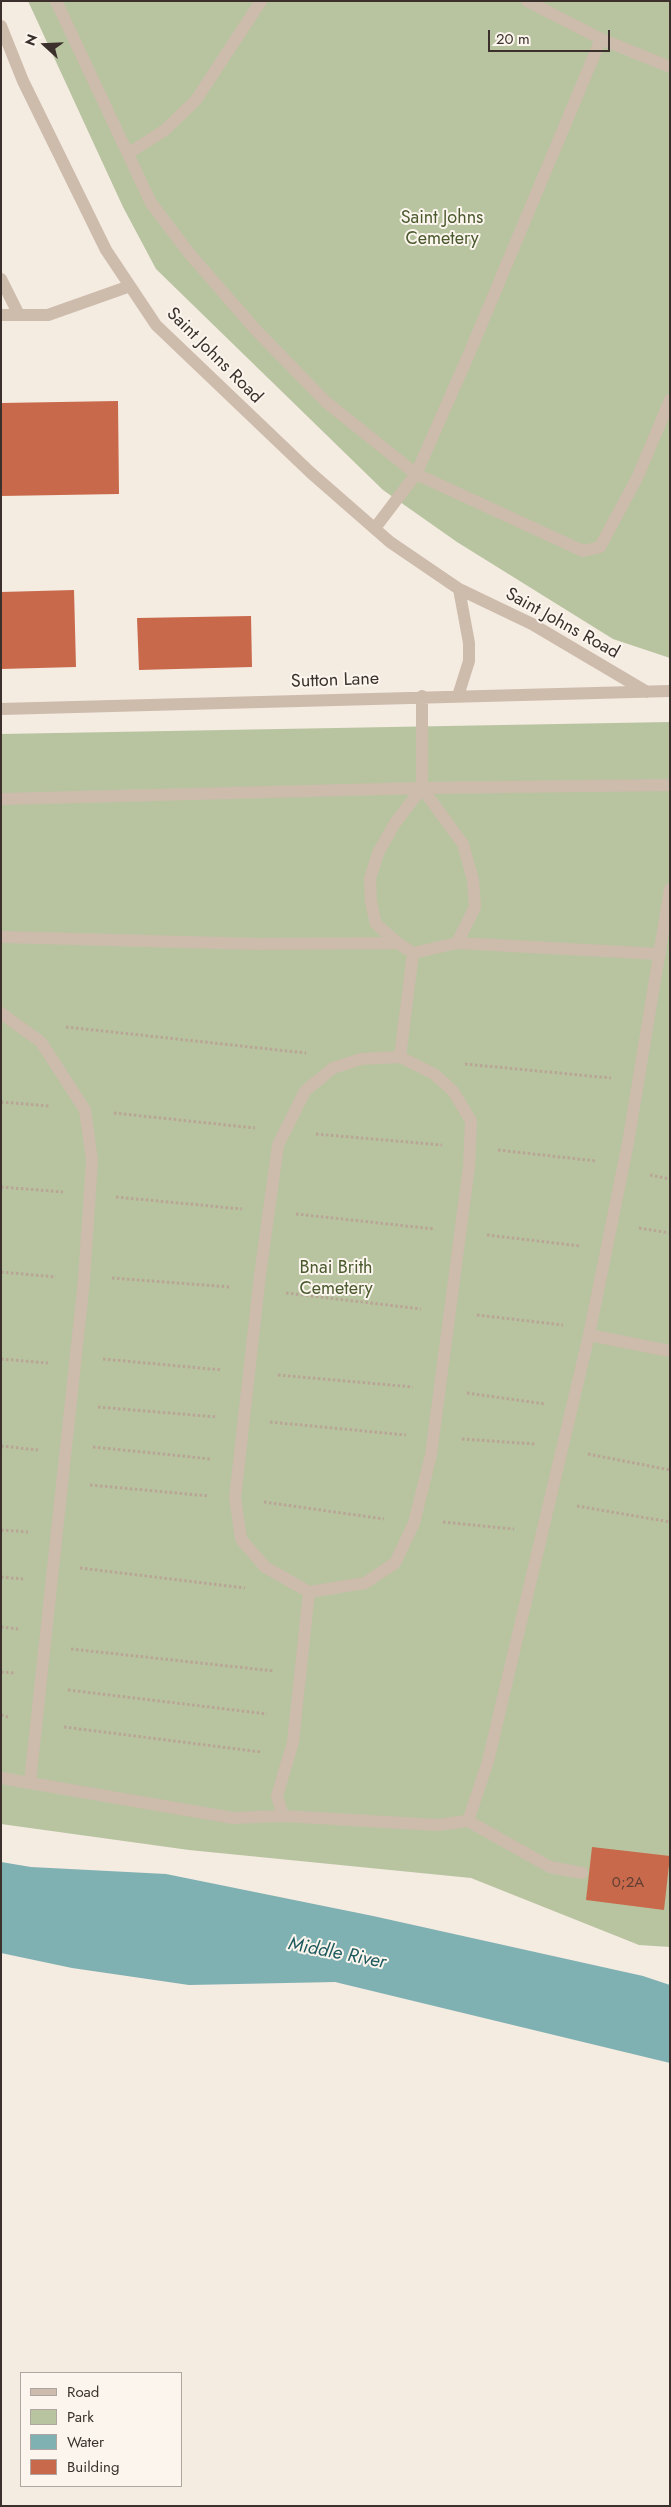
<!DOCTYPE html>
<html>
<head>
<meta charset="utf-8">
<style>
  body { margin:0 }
  #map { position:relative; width:671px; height:2507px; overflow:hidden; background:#f4ebe1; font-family:Jost,sans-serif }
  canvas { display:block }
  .frame { position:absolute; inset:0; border:2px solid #3b302b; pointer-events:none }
  .legend { position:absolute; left:20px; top:2372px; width:162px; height:115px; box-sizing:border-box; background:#fbf5ee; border:1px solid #aea6a0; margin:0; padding:6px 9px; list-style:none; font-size:15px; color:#3b302b }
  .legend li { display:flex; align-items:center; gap:10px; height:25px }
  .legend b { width:25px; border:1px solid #aea6a0 }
  .north { position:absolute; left:20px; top:20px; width:50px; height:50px; -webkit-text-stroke:4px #fbf5ee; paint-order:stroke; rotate:290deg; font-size:14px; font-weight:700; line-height:20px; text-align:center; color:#3b302b }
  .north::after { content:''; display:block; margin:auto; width:18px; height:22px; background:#3b302b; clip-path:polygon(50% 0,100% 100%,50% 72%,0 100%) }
  .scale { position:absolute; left:488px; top:30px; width:122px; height:22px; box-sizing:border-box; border:2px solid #3b302b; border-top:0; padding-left:6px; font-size:15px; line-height:18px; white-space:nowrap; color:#3b302b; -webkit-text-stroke:4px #fbf5ee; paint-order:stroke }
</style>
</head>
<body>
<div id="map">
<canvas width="671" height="2507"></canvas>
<div class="frame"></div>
<ul class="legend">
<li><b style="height:6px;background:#cdbbac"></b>Road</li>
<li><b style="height:14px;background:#b8c4a0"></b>Park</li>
<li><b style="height:14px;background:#7fb0b2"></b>Water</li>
<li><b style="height:14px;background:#c8694b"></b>Building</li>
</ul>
<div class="north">N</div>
<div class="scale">20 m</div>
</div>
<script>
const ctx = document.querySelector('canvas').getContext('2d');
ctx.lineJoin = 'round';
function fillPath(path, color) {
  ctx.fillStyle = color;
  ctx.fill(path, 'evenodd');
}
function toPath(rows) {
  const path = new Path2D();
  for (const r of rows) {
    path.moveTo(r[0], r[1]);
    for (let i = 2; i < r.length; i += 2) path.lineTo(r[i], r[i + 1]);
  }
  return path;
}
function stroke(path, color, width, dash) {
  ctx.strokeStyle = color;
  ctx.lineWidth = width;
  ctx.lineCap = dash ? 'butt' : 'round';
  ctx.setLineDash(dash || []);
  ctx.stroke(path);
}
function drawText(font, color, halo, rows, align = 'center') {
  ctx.font = font + ' Jost,sans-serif';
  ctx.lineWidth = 4;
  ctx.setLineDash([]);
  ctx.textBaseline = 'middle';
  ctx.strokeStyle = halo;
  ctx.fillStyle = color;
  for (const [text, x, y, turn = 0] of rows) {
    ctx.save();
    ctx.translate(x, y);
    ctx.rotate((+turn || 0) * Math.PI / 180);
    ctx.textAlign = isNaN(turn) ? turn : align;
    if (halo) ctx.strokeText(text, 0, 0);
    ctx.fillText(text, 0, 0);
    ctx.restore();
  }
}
fillPath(toPath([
  [28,1,670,1,670,658,613,639,457,542,383,490,156,269,123,207],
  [670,722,670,1947,639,1945,471,1878,189,1850,1,1824,1,734]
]), '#b8c4a0');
fillPath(toPath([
  [1,1862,31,1867,166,1874,373,1916,643,1976,670,1985,670,2063,335,1982,189,1985,72,1968,1,1953]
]), '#7fb0b2');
fillPath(toPath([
  [118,401,119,494,1,496,1,403],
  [74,590,76,667,1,669,1,592],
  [251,616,252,667,139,670,137,618],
  [592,1847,670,1856,664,1910,586,1900]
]), '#c8694b');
stroke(toPath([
  [66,1027,306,1053],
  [465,1064,611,1078],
  [1,1102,49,1106],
  [114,1113,255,1128],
  [316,1134,442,1145],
  [498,1150,596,1161],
  [650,1175,670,1179],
  [1,1187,63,1192],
  [116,1197,242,1209],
  [296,1214,434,1229],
  [639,1228,670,1233],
  [487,1235,580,1246],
  [1,1272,56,1277],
  [112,1278,230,1287],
  [286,1293,421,1309],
  [477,1315,563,1325],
  [1,1359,48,1363],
  [103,1359,222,1370],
  [278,1375,413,1387],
  [467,1393,545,1404],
  [98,1407,217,1417],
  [270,1422,406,1435],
  [462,1439,535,1444],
  [1,1446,38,1450],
  [93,1447,211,1459],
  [588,1454,670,1470],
  [90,1485,209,1496],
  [264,1502,384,1519],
  [577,1506,670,1522],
  [443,1522,514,1529],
  [1,1530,28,1532],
  [80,1568,245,1588],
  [1,1577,23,1579],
  [1,1627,18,1629],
  [71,1649,274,1671],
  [1,1672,15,1673],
  [68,1690,267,1714],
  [1,1715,8,1717],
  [64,1727,261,1752]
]), '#b9a596', 3, [2.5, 2.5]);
stroke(toPath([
  [56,1,151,203,189,253,255,329,326,402,416,474,583,551,600,547,638,476,670,400],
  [527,1,601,39,670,67],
  [1,26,23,81,106,250,156,325,311,473,390,542,459,589,532,624,647,692],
  [129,153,165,130,196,100,261,1],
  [1,279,19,315],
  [1,315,48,315,130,286],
  [375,528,416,474,469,354,601,39],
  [458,696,469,661,469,643,459,589],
  [1,709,670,691],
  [422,788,463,844,473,880,475,907,457,943,413,953,398,943,376,924,371,902,370,879,378,853,395,823,422,788],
  [422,788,670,785],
  [1,799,422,788,422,696],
  [1,937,259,944,398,943],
  [457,943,660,954],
  [1,1013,41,1042,85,1110,92,1160,84,1280,30,1782],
  [400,1057,434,1074,453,1091,471,1121,469,1166,431,1455,414,1523,395,1563,365,1583,309,1592,265,1567,241,1539,235,1498,260,1275,278,1145,305,1091,333,1068,361,1059,400,1057],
  [400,1057,413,953],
  [589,1335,628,1143,670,889],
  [1,1778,233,1818,283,1816,277,1796,293,1742,309,1592],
  [283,1816,437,1825,468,1821],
  [582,1873,550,1867,468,1821,488,1761,589,1335,670,1351]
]), '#cdbbac', 12);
drawText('15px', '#5e3e33', null, [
  ["0;2A",628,1883]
]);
drawText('18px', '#4a5a2e', '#fbf5ee', [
  ["Saint Johns",442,219],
  ["Cemetery",442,240],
  ["Bnai Brith",336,1269],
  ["Cemetery",336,1290]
]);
drawText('18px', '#3b302b', '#fbf5ee', [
  ["Saint Johns Road",214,356,45],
  ["Saint Johns Road",562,624,29],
  ["Sutton Lane",335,681,-2]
]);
drawText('italic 19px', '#1f5a5e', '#fbf5ee', [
  ["Middle River",337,1954,11]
]);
</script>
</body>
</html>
